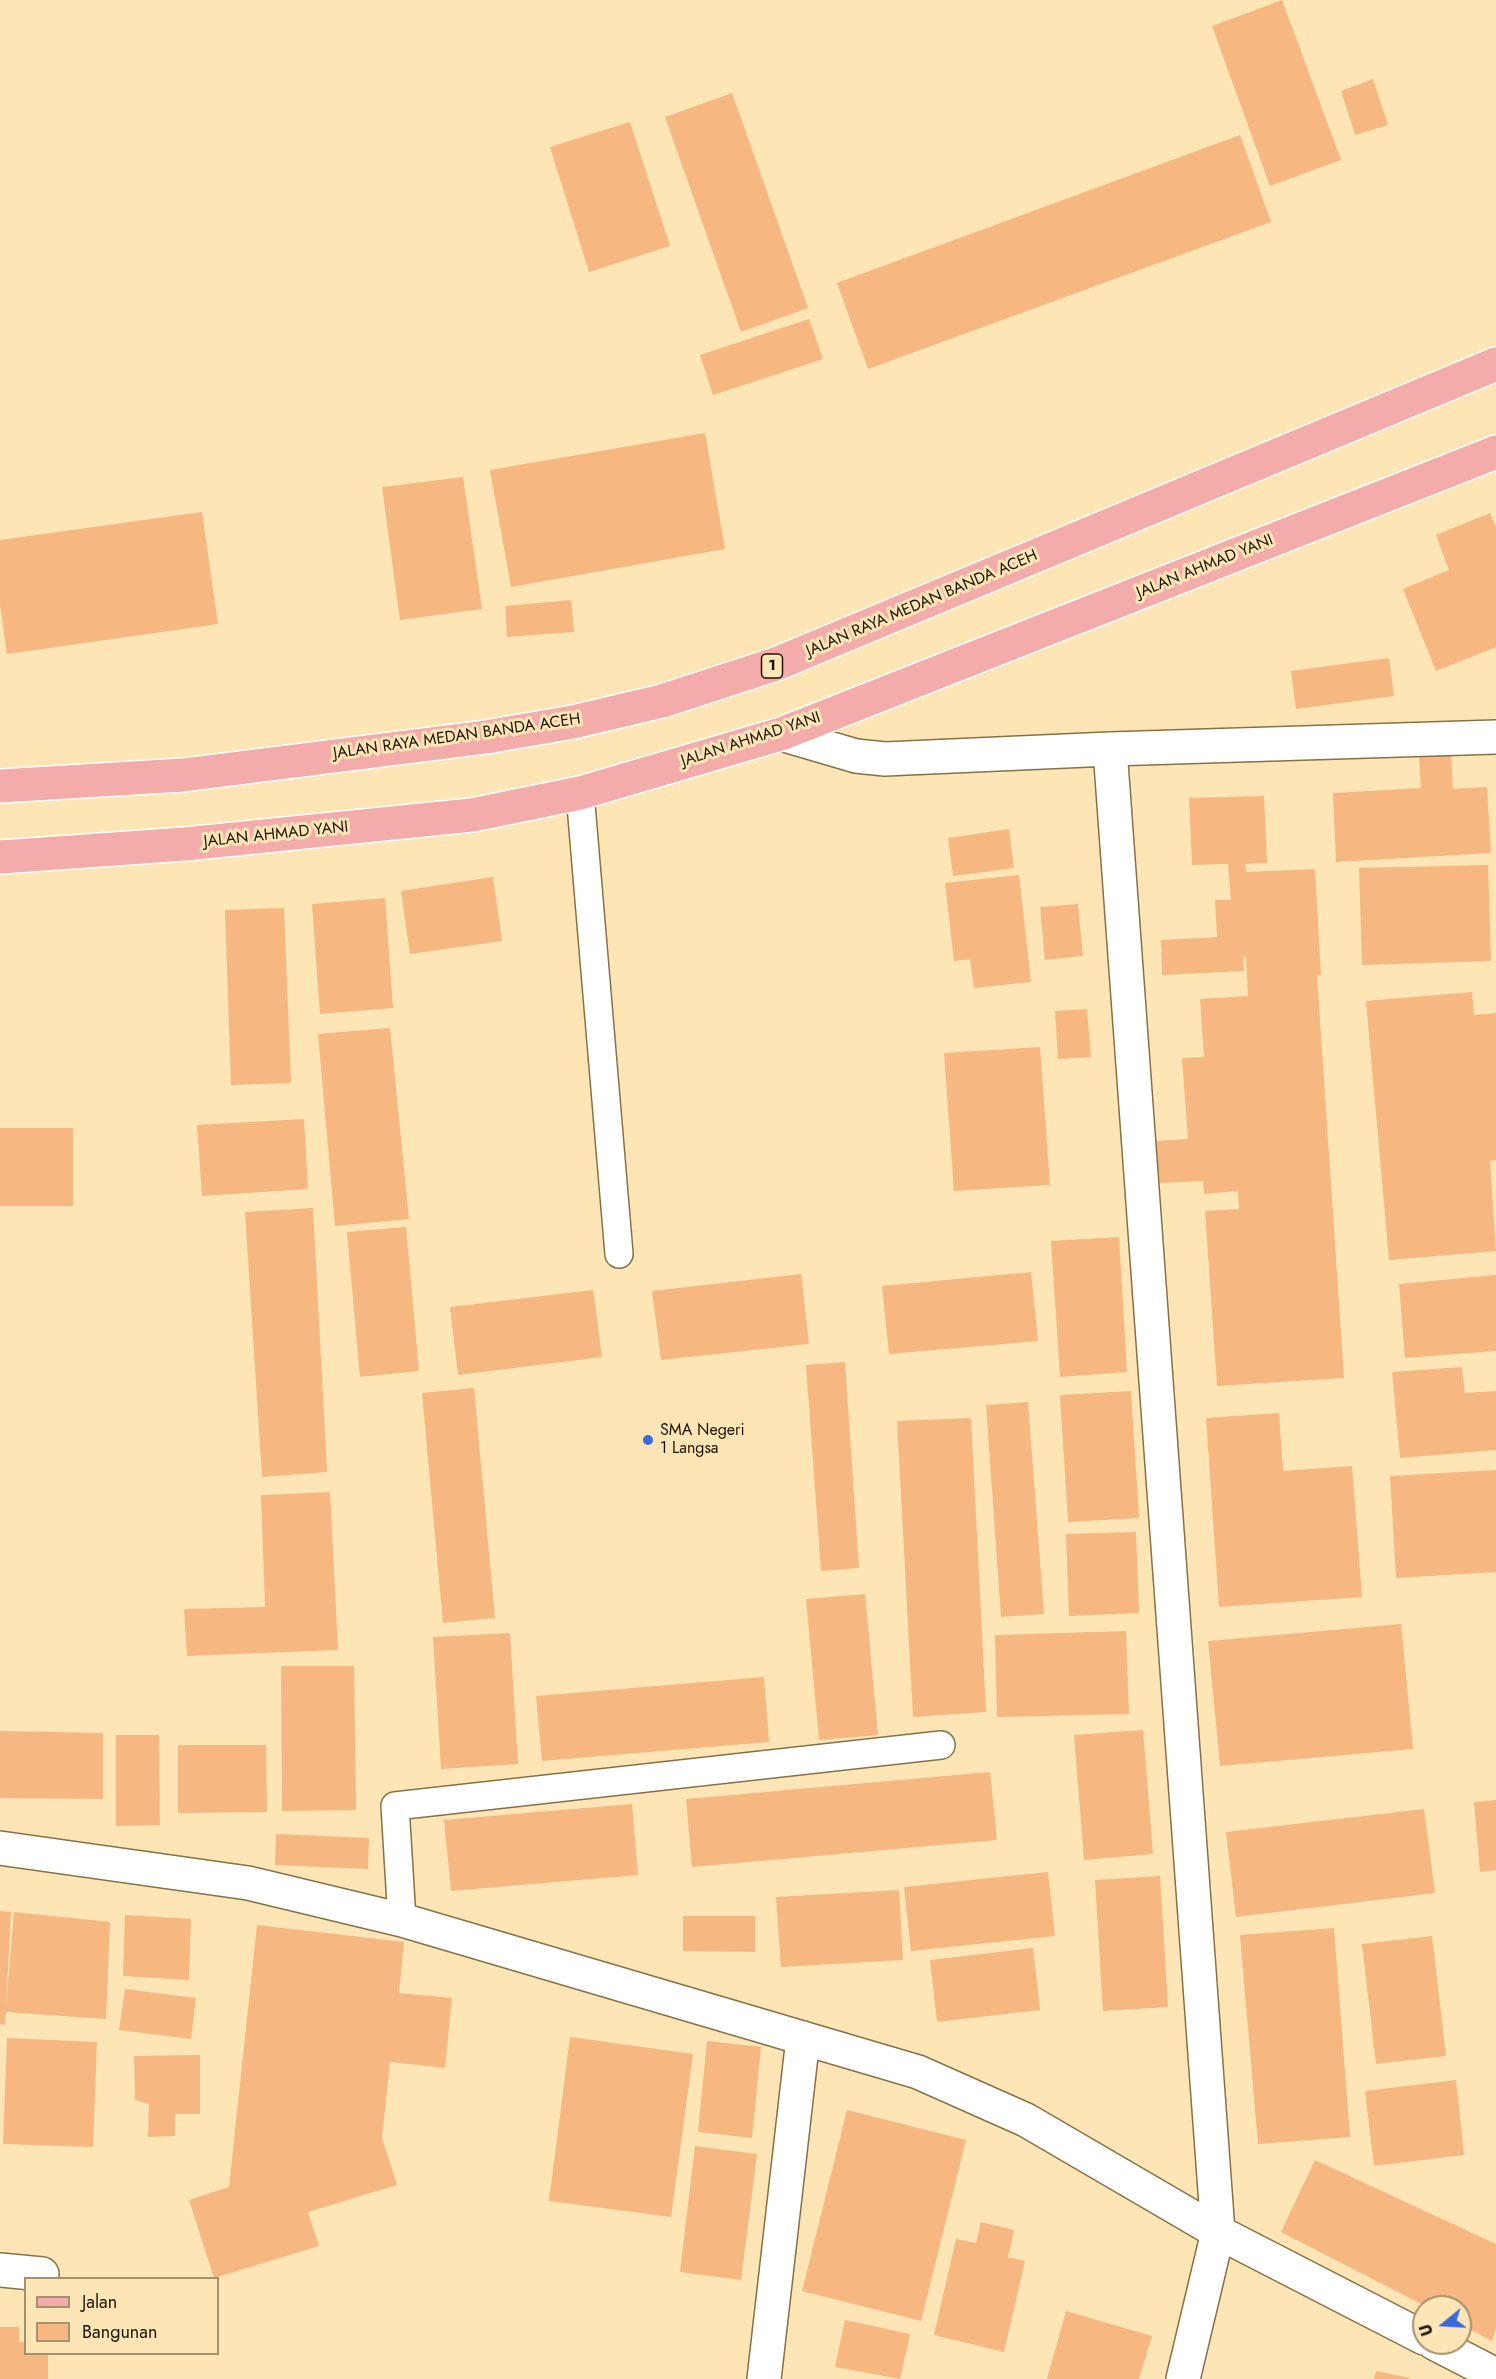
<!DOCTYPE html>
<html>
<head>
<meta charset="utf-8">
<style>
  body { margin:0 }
  #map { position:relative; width:1496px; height:2379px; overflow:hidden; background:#fde5b6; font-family:Jost,sans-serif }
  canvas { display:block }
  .legend { position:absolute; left:24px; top:2277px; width:195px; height:78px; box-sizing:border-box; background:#fde5b6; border:2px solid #a3916f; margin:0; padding:8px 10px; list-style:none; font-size:18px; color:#1c1404 }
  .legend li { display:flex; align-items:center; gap:12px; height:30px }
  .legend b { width:30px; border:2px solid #a3916f }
  .north { position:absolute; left:1412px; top:2295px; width:60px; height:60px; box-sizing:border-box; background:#fde5b6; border:2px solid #a3916f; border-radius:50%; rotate:252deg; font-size:16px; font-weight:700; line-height:24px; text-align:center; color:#1c1404 }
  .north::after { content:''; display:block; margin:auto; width:21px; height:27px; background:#376ada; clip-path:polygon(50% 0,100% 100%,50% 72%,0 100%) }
</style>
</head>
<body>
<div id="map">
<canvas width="1496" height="2379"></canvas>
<ul class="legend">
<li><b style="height:8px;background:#f4acaa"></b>Jalan</li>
<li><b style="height:16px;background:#f6b880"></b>Bangunan</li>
</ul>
<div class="north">U</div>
</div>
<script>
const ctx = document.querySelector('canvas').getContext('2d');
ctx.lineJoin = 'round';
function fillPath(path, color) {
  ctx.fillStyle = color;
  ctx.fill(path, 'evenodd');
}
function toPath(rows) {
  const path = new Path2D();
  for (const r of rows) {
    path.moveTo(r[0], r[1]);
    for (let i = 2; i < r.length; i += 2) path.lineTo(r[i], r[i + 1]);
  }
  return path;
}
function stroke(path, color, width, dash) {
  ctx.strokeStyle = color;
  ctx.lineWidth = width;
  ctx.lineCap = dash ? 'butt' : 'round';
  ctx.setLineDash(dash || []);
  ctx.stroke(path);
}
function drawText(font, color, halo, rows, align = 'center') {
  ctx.font = font + ' Jost,sans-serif';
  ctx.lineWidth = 6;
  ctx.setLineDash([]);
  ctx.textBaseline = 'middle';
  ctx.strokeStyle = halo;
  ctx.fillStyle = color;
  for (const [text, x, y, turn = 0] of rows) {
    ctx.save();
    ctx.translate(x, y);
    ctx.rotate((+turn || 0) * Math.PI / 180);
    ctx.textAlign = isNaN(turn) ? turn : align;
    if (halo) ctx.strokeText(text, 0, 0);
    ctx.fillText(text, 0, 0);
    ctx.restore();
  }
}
fillPath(toPath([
  [1282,0,1341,160,1270,186,1212,26],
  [1373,79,1388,125,1355,135,1341,91],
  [732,93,808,308,741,332,665,117],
  [630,122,670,246,589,272,550,147],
  [1240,135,1271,222,868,369,837,283],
  [809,319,823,359,713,395,700,355],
  [705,433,725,549,511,587,490,470],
  [463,477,482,609,400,620,382,487],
  [202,512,218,624,7,654,0,604,0,540],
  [1490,513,1496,527,1496,647,1436,671,1403,589,1449,570,1436,535],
  [571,600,574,632,507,637,505,606],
  [1389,658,1394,696,1296,709,1291,671],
  [1451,753,1453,789,1487,787,1491,853,1336,862,1333,793,1421,788,1419,755],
  [1264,796,1267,863,1245,864,1246,872,1315,869,1321,975,1317,975,1344,1378,1217,1386,1205,1211,1239,1209,1238,1191,1204,1194,1203,1181,1159,1183,1156,1141,1188,1139,1182,1058,1204,1057,1200,999,1248,996,1246,957,1243,956,1244,971,1162,975,1161,940,1217,937,1215,900,1231,900,1228,864,1192,865,1189,798],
  [1009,829,1014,868,953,876,948,838],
  [1488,865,1491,961,1362,965,1359,868],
  [1019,875,1031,982,974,988,970,959,954,961,945,883],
  [493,877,502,941,410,954,401,891],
  [385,898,393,1008,320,1014,312,904],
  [1078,904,1083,956,1045,960,1040,907],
  [284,908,291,1083,231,1085,225,910],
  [1472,992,1474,1015,1496,1013,1496,1160,1490,1161,1496,1251,1389,1260,1366,1001],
  [1087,1009,1091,1057,1058,1059,1055,1011],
  [390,1028,409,1219,335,1226,318,1034],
  [1040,1047,1050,1185,954,1191,944,1053],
  [304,1119,308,1189,202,1196,197,1125],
  [0,1128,73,1128,73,1206,0,1206],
  [313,1208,327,1472,262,1477,245,1212],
  [406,1227,419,1371,360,1377,347,1232],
  [1119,1237,1127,1372,1060,1377,1051,1241],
  [1031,1272,1038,1341,889,1354,882,1286],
  [801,1274,809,1344,661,1360,652,1291],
  [1496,1275,1496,1351,1405,1358,1399,1284],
  [593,1290,602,1357,458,1375,450,1307],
  [845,1362,859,1568,821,1571,806,1365],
  [1462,1367,1465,1393,1496,1391,1496,1450,1400,1458,1392,1372],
  [474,1388,495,1618,443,1623,422,1393],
  [1131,1391,1139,1518,1068,1522,1060,1395],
  [1028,1402,1044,1614,1001,1617,986,1405],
  [1279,1413,1283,1471,1352,1466,1362,1597,1219,1607,1206,1418],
  [971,1418,986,1712,913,1717,897,1421],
  [1496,1470,1496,1572,1396,1578,1390,1476],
  [330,1492,338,1650,187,1656,184,1609,265,1607,261,1495],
  [1136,1532,1139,1613,1069,1616,1066,1534],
  [865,1594,878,1735,819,1740,806,1599],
  [1401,1624,1413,1749,1220,1766,1208,1641],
  [1126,1631,1129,1714,997,1717,995,1635],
  [510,1633,518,1764,441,1769,433,1637],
  [281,1666,354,1666,356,1810,282,1811],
  [764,1677,769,1742,542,1761,536,1696],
  [1143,1730,1153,1854,1084,1860,1074,1735],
  [0,1731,103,1733,103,1799,0,1798],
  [116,1735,159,1735,160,1825,116,1826],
  [178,1745,266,1745,267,1812,178,1813],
  [990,1772,997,1840,692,1867,686,1799],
  [1496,1800,1496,1870,1480,1872,1474,1802],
  [632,1804,638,1875,451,1891,444,1820],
  [1424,1809,1435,1893,1236,1917,1226,1832],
  [276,1834,369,1838,368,1869,275,1865],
  [1048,1872,1055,1936,911,1951,904,1887],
  [1160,1876,1168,2007,1103,2011,1095,1880],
  [899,1890,903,1960,781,1967,776,1897],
  [0,1911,11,1912,6,2007,14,1912,110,1922,106,2019,6,2012,5,2025,0,2024],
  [125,1915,191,1919,189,1980,123,1976],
  [683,1916,755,1916,755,1952,683,1951],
  [257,1925,404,1942,399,1993,452,1998,445,2068,390,2062,382,2138,397,2185,308,2212,319,2246,214,2278,189,2200,229,2187],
  [1334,1928,1350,2137,1258,2144,1240,1935],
  [1432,1936,1446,2056,1376,2064,1362,1944],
  [1033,1948,1040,2010,937,2022,930,1960],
  [125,1989,196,1998,191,2039,119,2030],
  [570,2037,693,2054,671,2217,549,2201],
  [7,2038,97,2042,93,2147,3,2144],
  [707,2041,761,2047,752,2138,698,2132],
  [200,2055,200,2114,175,2114,175,2136,148,2137,149,2104,135,2100,134,2056],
  [1456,2080,1464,2155,1374,2166,1365,2091],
  [847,2110,966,2140,921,2321,802,2291],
  [695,2146,757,2154,741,2280,680,2272],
  [1315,2160,1496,2244,1496,2328,1492,2341,1460,2324,1460,2307,1427,2307,1281,2232],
  [981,2222,1014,2230,1008,2257,1025,2261,1004,2352,934,2335,956,2239,976,2243],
  [1066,2311,1152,2336,1139,2379,1047,2379],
  [845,2320,910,2334,900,2379,835,2367],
  [0,2327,19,2327,19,2342,26,2342,26,2354,48,2354,48,2379,0,2379],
  [1376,2371,1410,2378,1410,2379,1374,2379]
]), '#f6b880');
const service = toPath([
  [580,793,619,1254],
  [402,1920,395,1806,941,1745]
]);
const minor = toPath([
  [781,734,856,756,885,759,1110,749,1496,737],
  [1110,749,1218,2232,1183,2379],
  [0,1848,248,1883,402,1920,918,2072,1026,2120,1218,2232,1424,2338],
  [0,2270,42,2274],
  [1434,2343,1496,2375],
  [764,2379,803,2038]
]);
const primary = toPath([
  [0,786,183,775,486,737,573,722,662,701,776,664,1496,364],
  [0,857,185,844,472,815,580,793,781,734,1496,452]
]);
stroke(service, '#877146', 30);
stroke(minor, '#877146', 36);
stroke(primary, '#fff', 36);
stroke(service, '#fff', 27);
stroke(minor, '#fff', 33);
stroke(primary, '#f4acaa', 33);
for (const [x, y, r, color] of [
  [648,1440,6,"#376ada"]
]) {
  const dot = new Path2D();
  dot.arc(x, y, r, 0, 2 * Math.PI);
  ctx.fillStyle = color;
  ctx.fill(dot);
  stroke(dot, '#fde5b6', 2);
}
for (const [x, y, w] of [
  [772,666,21]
]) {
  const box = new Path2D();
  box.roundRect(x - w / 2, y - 12, w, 24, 4.5);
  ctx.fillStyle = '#fde5b6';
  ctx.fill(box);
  stroke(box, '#1c1404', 1.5);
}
drawText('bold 15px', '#1c1404', null, [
  ["1",772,666]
]);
drawText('16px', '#1c1404', '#fde5b6', [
  ["JALAN AHMAD YANI",1205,567,-22],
  ["JALAN RAYA MEDAN BANDA ACEH",922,604,-23],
  ["JALAN RAYA MEDAN BANDA ACEH",457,737,-8],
  ["JALAN AHMAD YANI",751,740,-18],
  ["JALAN AHMAD YANI",276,835,-6]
]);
drawText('16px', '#1c1404', '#fde5b6', [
  ["SMA Negeri",660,1431],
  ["1 Langsa",660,1449]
], 'left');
</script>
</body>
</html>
